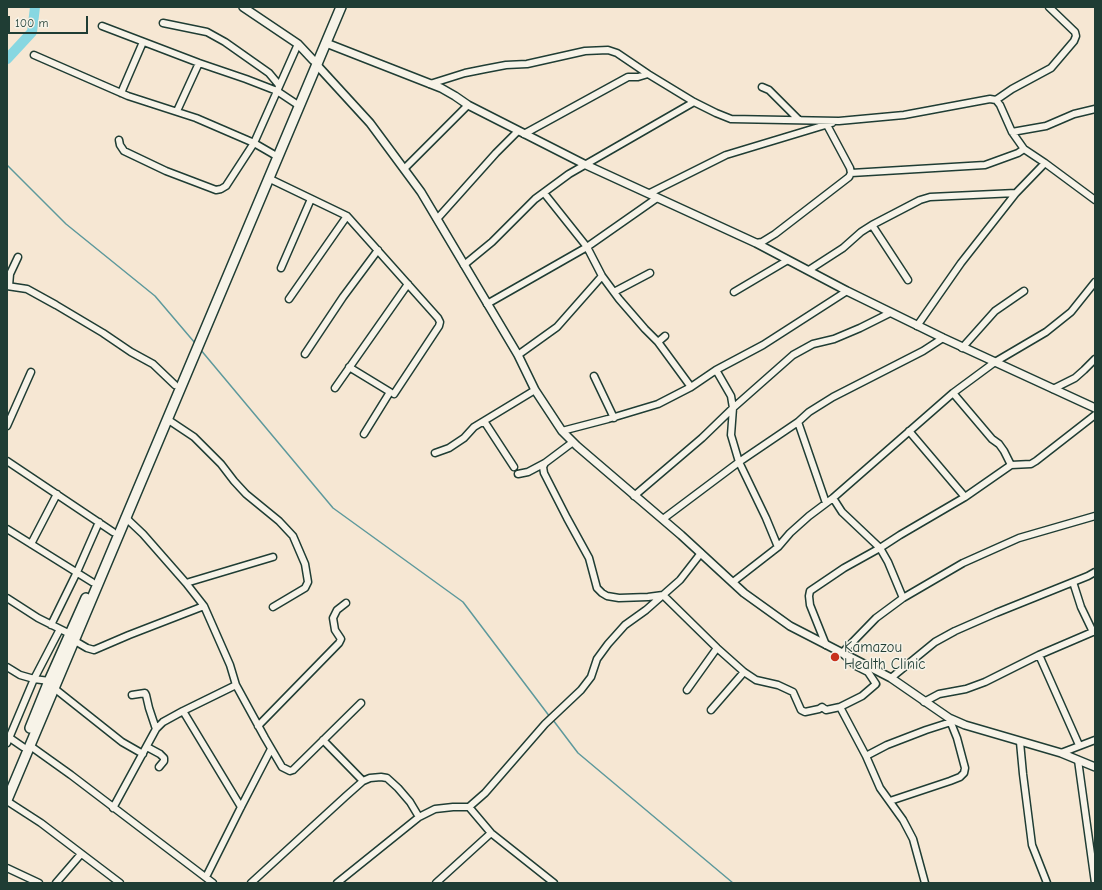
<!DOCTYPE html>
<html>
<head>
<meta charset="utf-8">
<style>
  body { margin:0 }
  #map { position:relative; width:1102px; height:890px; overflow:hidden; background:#f6e7d3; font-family:"Comic Neue",sans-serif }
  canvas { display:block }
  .frame { position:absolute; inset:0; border:8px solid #1f3d34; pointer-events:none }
  .scale { position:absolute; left:8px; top:16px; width:80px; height:18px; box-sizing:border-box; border:2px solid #1f3d34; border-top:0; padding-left:5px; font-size:12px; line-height:14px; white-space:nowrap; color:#1f3d34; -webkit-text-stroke:3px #f7f3e8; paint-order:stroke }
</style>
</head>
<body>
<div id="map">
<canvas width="1102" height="890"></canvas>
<div class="frame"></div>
<div class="scale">100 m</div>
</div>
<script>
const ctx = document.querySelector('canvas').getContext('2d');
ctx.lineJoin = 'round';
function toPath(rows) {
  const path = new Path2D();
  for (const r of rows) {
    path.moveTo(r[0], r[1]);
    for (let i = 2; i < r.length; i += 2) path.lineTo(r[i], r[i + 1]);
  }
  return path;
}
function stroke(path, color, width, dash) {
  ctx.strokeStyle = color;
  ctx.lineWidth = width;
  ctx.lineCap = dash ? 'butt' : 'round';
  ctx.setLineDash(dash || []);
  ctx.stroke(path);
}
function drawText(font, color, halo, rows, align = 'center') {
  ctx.font = font + ' "Comic Neue",sans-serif';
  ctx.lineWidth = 3;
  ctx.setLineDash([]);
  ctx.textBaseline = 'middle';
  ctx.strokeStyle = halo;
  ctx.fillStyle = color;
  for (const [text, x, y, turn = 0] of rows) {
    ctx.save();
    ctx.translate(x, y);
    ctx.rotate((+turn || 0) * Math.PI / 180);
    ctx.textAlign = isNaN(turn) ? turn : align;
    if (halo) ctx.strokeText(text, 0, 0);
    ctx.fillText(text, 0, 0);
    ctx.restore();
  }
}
stroke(toPath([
  [7,165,66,224,155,296,195,343],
  [200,349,333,508,463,602,550,717],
  [553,720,578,753,733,883]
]), '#5d999c', 1.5);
stroke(toPath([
  [7,59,32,32,35,7]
]), '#87d7e1', 10);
const minor = toPath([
  [163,23,207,32,225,42,269,73,279,85],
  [102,26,199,63,246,79,277,91,295,103],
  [34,55,128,96,196,118,254,143,273,154],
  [430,84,465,73,485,69,506,65,527,64,585,51,608,50,617,53,648,74],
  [762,87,769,90,799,120],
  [121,93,143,42],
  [996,100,1012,89,1051,68,1074,41,1076,36,1075,32,1049,7],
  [177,111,199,63],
  [1012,132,1046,126,1074,114,1095,109],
  [524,134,628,77,638,77,648,74,694,102,716,113,731,119,839,121,904,115,990,99,996,100,1000,105,1012,132,1024,149,1045,163,1095,200],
  [119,140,120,145,124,151,166,171,216,190,221,189,226,186,254,143,298,44],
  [404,169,468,105],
  [851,173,985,165,1018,153,1024,149],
  [268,178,347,216,438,318,440,322,439,326,394,394],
  [544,193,587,247,602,276,619,299,645,329,658,342,691,387],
  [650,193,726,155,832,123],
  [437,219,496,153,518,131],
  [872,225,908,280],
  [756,243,762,242,775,234,849,177,851,173,850,168,827,125],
  [464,265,492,242,535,199,569,174,694,102],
  [281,268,311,199],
  [809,270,843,248,861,232,872,225,920,200,930,197,1016,193],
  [7,286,27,289,56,305,103,333,131,352,153,364,175,385],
  [9,286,10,274,18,257],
  [614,292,650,273],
  [734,292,788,260],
  [289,299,347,216],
  [487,304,587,247,657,198],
  [917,326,961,263,1016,193,1045,163],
  [658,342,665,336],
  [962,348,995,311,1024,291],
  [305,354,343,297,378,250],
  [518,355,557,327,602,276],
  [349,367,390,392,364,434],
  [716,370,731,396,733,408,731,435,739,462,766,518,778,547],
  [594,376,614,418],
  [335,388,408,284],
  [1053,389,1075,378,1084,370,1095,359],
  [953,393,992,439,999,444,1004,451,1011,465],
  [167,419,194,437,221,464,234,481,246,494,279,521,293,536,305,564,308,582,305,588,273,607],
  [484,421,514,467],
  [798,422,826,503],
  [7,426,31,372],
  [562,431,608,419,658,404,691,387,716,370,763,345,847,291],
  [909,431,965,497],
  [435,453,449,448,464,438,474,427,535,390],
  [7,461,113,532],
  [545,463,543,467,544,473,567,518,589,558,597,588,602,593,607,596,619,598,648,597,663,595,717,648,744,672,756,680,778,685,793,692,801,710,805,712,819,709,822,707,826,710,840,707,862,696,876,684,868,672,856,666,842,653,876,618,903,598,963,563,1019,538,1095,516],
  [518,474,528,472,545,463,573,442],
  [634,496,702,438,733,408,793,355,813,344,834,339,860,328,890,313],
  [833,498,842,512,880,548,888,562,903,598],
  [125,517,143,534,186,583,204,606,230,665,236,685,265,738,282,767,290,771,293,770,361,703],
  [663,519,739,462,798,422,809,412,833,397,923,351,943,338],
  [7,529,92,582],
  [31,544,57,494],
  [733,582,778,547,790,533,809,516,833,498,953,393,995,362,1046,332,1071,312,1095,282],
  [1073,582,1081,607,1093,632],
  [186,583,273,557],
  [7,598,38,618,70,634],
  [51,625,77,572,99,522],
  [75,641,87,648,94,650,129,635,204,606],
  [826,645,810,605,809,596,810,591,844,568,880,548,900,535,965,497,1011,465,1031,464,1036,461,1095,415],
  [1039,655,1079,745],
  [7,667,20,675,34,679,49,681],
  [891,678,935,642,955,631,996,613,1088,576,1095,572],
  [54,688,122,742,143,754],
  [687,690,717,648],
  [132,695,145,693,146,695,149,708,156,729],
  [924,702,939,694,966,689,985,682,1039,655,1095,631],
  [840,707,866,756,880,788,903,820,913,839,925,883],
  [711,710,744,672],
  [183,711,241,807],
  [258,726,339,643,341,639,335,630,333,618,337,610,346,603],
  [7,736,23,747],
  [323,740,363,781],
  [1020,742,1023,774,1032,845,1047,883],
  [7,743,34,679,60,629],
  [29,745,71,775,213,883],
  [147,747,160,754,164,758,164,761,159,767],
  [1061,753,1095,740],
  [866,756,887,745,926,730,951,722],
  [1078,760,1095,883],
  [7,801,41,823,120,883],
  [890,801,950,781,960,777,964,773,965,768,957,738,949,718],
  [469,807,491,833,554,883],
  [113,808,156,729,163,722,183,711,236,685],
  [7,868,39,883],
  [206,877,241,807,271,749],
  [56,883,81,854],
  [251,883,346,796,363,781,370,778,381,777,387,778,398,788,410,802,419,817],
  [337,883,419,817,435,809,453,807,469,807,485,793,545,724,581,690,591,677,597,659,608,644,625,625,646,610,680,580,701,553],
  [436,883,491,833]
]);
const tertiary = toPath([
  [243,7,298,44,313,60],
  [326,43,441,88,455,96,468,105,584,164,756,243,847,291,943,338,1095,408],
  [316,64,370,123,421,192,518,355,535,390,562,431,577,446,681,535,744,593,790,626,891,678,949,718,965,725,1061,753,1095,767]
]);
const primary = toPath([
  [30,728,49,681,86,598],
  [7,800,341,7]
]);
stroke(minor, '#1f3d34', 9);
stroke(tertiary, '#1f3d34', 10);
stroke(primary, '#1f3d34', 12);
stroke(minor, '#f7f3e8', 6);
stroke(tertiary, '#f7f3e8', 7);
stroke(primary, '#f7f3e8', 9);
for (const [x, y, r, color] of [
  [835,657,5,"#c8321e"]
]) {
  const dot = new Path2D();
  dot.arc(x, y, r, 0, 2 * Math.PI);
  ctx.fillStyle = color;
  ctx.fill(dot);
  stroke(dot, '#f7f3e8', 1.5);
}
drawText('15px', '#1f3d34', '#f7f3e8', [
  ["Kamazou",844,648],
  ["Health Clinic",844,665]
], 'left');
</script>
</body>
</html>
